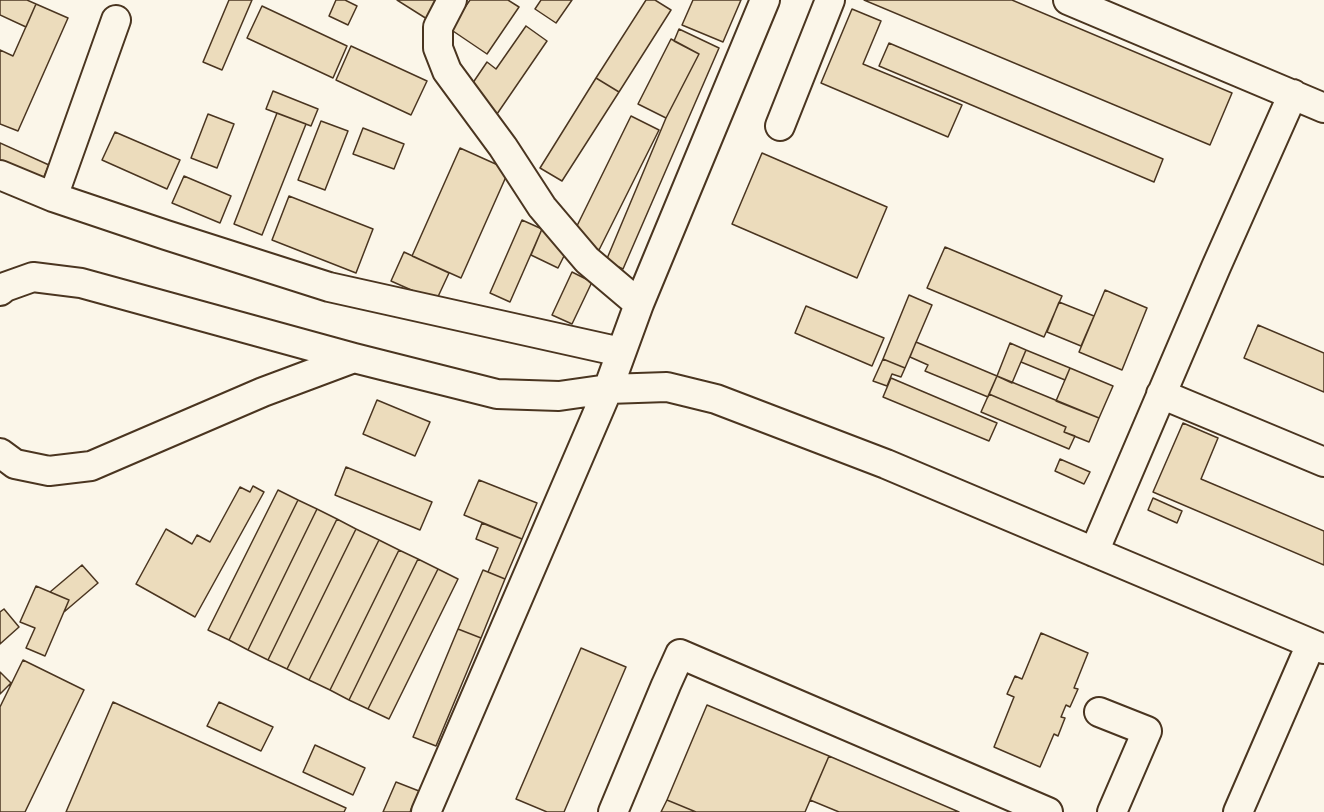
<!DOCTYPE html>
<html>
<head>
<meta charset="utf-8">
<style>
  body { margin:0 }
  canvas { display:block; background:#fbf6e9 }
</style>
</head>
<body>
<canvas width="1324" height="812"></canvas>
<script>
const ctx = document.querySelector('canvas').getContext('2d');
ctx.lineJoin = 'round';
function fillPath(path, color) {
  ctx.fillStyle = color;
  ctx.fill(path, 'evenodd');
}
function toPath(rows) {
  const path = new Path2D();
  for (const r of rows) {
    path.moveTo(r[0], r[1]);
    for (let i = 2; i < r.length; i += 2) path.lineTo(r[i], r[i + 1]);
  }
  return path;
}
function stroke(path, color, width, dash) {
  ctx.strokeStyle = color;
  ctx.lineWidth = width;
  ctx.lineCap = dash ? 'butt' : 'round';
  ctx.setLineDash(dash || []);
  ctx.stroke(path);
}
const building = toPath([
  [0,0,27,0,36,4,26,27,0,15,0,0],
  [229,0,252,0,222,70,203,62,229,0],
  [336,0,345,0,357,6,348,25,329,16,336,0],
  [397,0,439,0,427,19,397,0],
  [470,0,508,0,519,7,487,54,450,29,470,0],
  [541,0,572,0,556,23,535,9,541,0],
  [646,0,655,0,671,10,619,92,596,78,646,0],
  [693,0,741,0,723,42,682,25,693,0],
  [864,0,1012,0,1232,93,1210,145,864,0],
  [36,4,68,18,18,131,0,124,0,50,13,56,36,4],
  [262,6,347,46,333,78,247,38,262,6],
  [852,9,881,21,863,64,962,105,948,137,821,83,852,9],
  [526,26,547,41,497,114,466,93,487,62,496,69,526,26],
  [679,29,719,48,623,269,606,261,666,118,699,54,674,41,679,29],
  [671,39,699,54,666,118,638,104,671,39],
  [889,43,1163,159,1154,182,879,66,889,43],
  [351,46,427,81,411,115,336,80,351,46],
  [596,78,619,92,562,181,540,168,596,78],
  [273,91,318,109,311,126,266,109,273,91],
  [277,113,306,124,262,235,234,224,277,113],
  [208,114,234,124,217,168,191,158,208,114],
  [631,116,659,130,599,250,572,236,631,116],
  [321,121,348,131,325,190,298,180,321,121],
  [363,128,404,144,394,169,353,154,363,128],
  [115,132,180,160,167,189,102,160,115,132],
  [0,143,49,165,40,186,0,168,0,143],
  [460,148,509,170,461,278,412,256,460,148],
  [762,153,887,207,857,278,732,224,762,153],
  [184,176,231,196,220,223,172,203,184,176],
  [289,196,373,229,356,273,272,240,289,196],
  [522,220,542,229,510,302,490,293,522,220],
  [542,229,565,254,558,268,531,255,542,229],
  [945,247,1062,296,1044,337,927,288,945,247],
  [404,252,449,273,436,301,391,281,404,252],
  [572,272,592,282,572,324,552,315,572,272],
  [1105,290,1147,308,1122,370,1079,352,1105,290],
  [909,295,932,305,905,368,883,359,909,295],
  [1059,302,1094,316,1081,346,1047,332,1059,302],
  [806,306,884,338,872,366,795,333,806,306],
  [1258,325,1324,353,1324,392,1244,358,1258,325],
  [916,342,997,376,988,397,925,371,928,365,910,357,916,342],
  [1010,343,1026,350,1012,383,997,376,1010,343],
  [1026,350,1070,368,1065,380,1021,362,1026,350],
  [883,359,905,368,901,377,892,374,887,386,873,381,883,359],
  [1070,368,1113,386,1099,418,1056,401,1070,368],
  [997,376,1099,418,1089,442,1064,432,1066,427,989,394,997,376],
  [891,378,997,423,989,441,883,397,891,378],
  [989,394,1066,427,1064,432,1075,436,1069,449,981,412,989,394],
  [377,400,430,422,415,456,363,434,377,400],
  [1183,423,1218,438,1201,479,1324,531,1324,565,1153,492,1183,423],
  [1060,459,1090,472,1084,484,1055,471,1060,459],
  [346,467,432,502,420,530,335,495,346,467],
  [479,480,537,503,522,539,464,515,479,480],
  [253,486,264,492,195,617,136,584,166,529,192,544,197,535,210,542,240,487,250,492,253,486],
  [278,490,298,500,229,640,208,630,278,490],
  [1153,498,1182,511,1177,523,1148,510,1153,498],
  [298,500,317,509,248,650,229,640,298,500],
  [317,509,337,519,268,660,248,650,317,509],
  [337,519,356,529,287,669,268,660,337,519],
  [482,523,522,539,505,579,488,572,498,548,476,539,482,523],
  [356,529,379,540,309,680,287,669,356,529],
  [379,540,399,550,330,690,309,680,379,540],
  [399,550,418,559,349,700,330,690,399,550],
  [418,559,438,569,368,709,349,700,418,559],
  [82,565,98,583,64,612,69,600,50,592,82,565],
  [438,569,458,579,389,719,368,709,438,569],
  [483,570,505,579,481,638,458,629,483,570],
  [36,586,69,600,45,656,26,648,35,628,20,622,36,586],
  [4,609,19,627,0,644,0,612,4,609],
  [458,629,481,638,436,746,413,737,458,629],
  [1041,633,1088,653,1074,688,1078,689,1070,707,1066,705,1061,717,1065,718,1058,736,1054,734,1040,767,994,747,1014,697,1007,694,1015,676,1022,679,1041,633],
  [581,648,626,667,564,812,547,812,516,799,581,648],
  [23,660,84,690,25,812,0,812,0,707,23,660],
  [0,672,11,683,0,694,0,672],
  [113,702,346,808,344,812,66,812,113,702],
  [219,702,273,727,261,751,207,726,219,702],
  [707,705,829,756,805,812,696,812,667,800,707,705],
  [315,745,365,768,353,795,303,772,315,745],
  [829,756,959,812,839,812,810,800,829,756],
  [396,782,419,791,410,812,383,812,396,782],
  [667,800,696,812,661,812,667,800]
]);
fillPath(building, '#ecdcbc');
stroke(building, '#4a3520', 1.5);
const minor = toPath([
  [452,0,438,27,438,48,447,71,503,147,542,207,587,260,639,304],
  [1068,0,1324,108],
  [780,126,830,0],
  [0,175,53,197,166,235,329,287,621,352],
  [53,197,116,20],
  [0,291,5,287,33,277,81,283,354,358,497,394,559,396,608,389,667,387,716,399,886,464,1324,649],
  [1161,394,1324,462],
  [0,453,15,464,49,471,91,466,263,392,354,358],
  [1094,552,1216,267,1293,94],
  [1099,712,1147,731,1112,812],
  [426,812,608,389,639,304,765,0],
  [613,812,666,685,680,654,1048,812],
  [1238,812,1311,644]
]);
stroke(minor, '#4a3520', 32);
stroke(minor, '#fbf6e9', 28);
</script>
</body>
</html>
